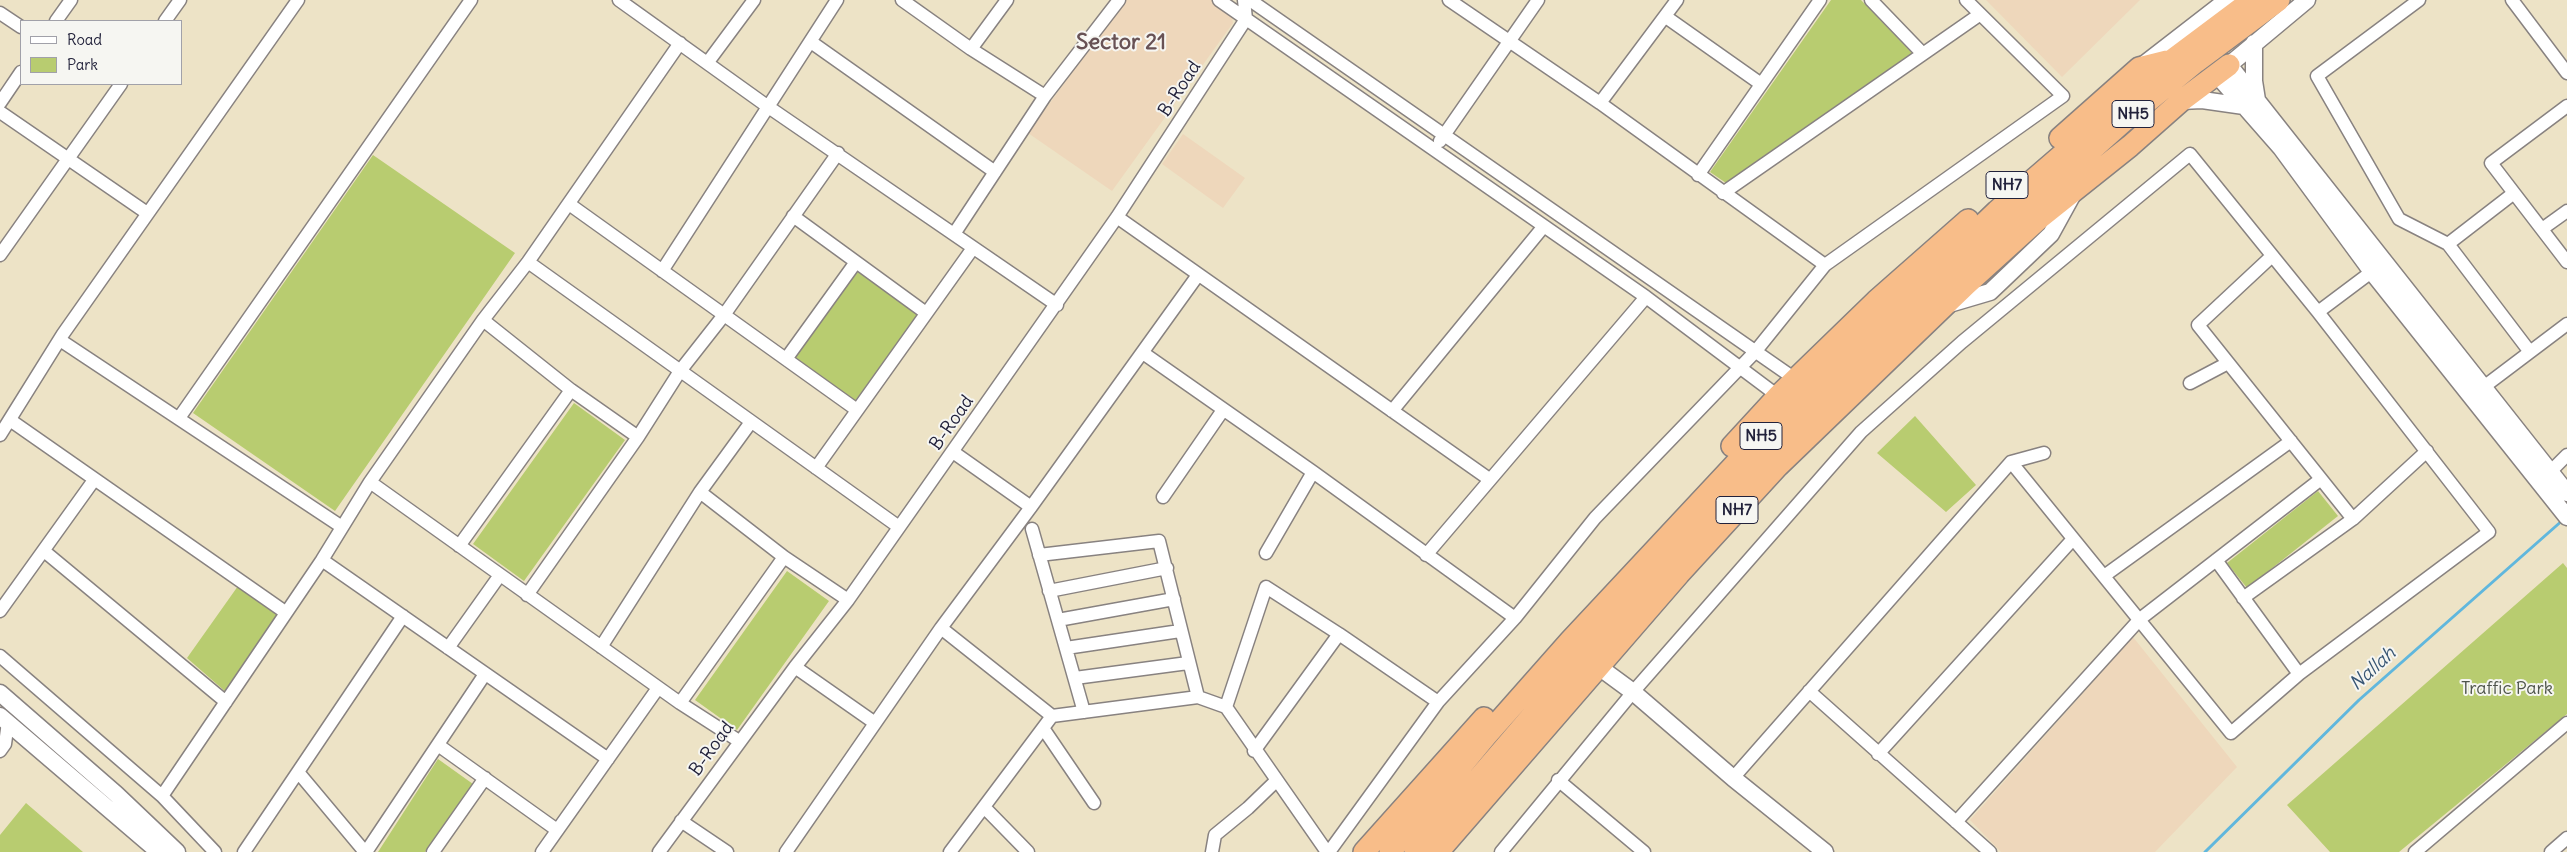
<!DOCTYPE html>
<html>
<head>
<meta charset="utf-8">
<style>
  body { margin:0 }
  #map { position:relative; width:2567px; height:852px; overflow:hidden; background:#ede3c6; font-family:Delius,sans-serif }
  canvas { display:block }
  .legend { position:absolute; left:20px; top:20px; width:162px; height:65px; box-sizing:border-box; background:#f6f6f2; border:1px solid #a1a1a9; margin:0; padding:6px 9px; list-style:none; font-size:15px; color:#22223b }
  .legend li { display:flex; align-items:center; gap:10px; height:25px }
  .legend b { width:25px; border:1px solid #a1a1a9 }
</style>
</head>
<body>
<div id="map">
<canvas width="2567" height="852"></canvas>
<ul class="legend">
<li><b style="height:6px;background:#fff"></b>Road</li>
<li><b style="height:14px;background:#b8cc70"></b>Park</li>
</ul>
</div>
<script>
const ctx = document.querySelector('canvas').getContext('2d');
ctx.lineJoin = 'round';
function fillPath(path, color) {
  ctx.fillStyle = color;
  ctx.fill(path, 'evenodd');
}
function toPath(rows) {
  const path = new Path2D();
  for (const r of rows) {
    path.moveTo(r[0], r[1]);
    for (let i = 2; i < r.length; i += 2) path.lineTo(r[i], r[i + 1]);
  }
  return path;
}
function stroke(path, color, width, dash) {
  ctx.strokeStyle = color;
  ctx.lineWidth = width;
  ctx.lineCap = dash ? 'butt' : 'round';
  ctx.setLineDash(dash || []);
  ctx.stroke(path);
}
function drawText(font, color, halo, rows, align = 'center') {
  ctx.font = font + ' Delius,sans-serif';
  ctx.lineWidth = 4;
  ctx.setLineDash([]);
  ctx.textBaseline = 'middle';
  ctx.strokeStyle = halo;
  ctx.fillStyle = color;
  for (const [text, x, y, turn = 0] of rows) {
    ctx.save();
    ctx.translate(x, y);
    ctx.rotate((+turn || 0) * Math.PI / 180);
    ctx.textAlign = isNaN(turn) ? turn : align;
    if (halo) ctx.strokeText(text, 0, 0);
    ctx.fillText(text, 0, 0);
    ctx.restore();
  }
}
fillPath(toPath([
  [1125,0,1214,0,1231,12,1233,23,1112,191,1028,133],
  [1986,0,2140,0,2062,77],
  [1183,134,1245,178,1223,208,1162,164],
  [2133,637,2237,767,2155,852,2001,852,1970,820]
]), '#eed7bb');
fillPath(toPath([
  [1831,0,1861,0,1913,54,1726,183,1710,172],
  [373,155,515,253,335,511,193,413],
  [860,269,920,313,855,401,794,357],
  [574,403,625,440,524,581,473,544],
  [1915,416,1976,485,1946,512,1877,453],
  [2318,491,2338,516,2247,588,2227,563],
  [2563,563,2567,568,2567,714,2399,852,2330,852,2287,805],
  [787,571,829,601,737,730,695,700],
  [238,586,278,615,227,693,187,658],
  [438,759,473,784,425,852,378,852],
  [26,803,83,852,0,852,0,835]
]), '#b8cc70');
stroke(toPath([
  [2205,852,2359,700,2564,519]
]), '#60b7dd', 3);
const minor = toPath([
  [619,0,767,106,1057,305],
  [902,0,971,49,1045,96],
  [1219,0,1646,297,1778,396],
  [1250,0,1795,379],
  [1449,0,1600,103,1825,265],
  [1871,0,1923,54],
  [2419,0,2317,76,2399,219,2448,244,2530,352],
  [2512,0,2567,73],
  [0,13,21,27],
  [1666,17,1761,84],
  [56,21,71,0],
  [165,21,180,0],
  [811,42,995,172],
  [971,49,1007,0],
  [708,62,754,0],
  [0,103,21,72],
  [1600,103,1677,0],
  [2567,106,2491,163,2567,262],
  [0,112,147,213],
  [1440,141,1538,0],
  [1698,175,1820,0],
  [1723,193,1979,15],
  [569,204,857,410],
  [793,216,926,313],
  [1117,217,1489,479],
  [2542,229,2567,211],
  [954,234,1045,96,1119,0],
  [2448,244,2514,193],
  [0,255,121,84],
  [2272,256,2198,325,2353,519],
  [528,262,899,527],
  [662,271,837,0],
  [2318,312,2378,267],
  [483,320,571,390,638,437],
  [60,340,342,527],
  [1143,353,1313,472,1515,618],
  [786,359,856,262],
  [2190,383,2228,363],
  [2477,392,2567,324],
  [1392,411,1544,226],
  [179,418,471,0],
  [10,420,285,612],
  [0,435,63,334,298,0],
  [953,452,1031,507],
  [816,468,973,248],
  [2550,472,2567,455],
  [370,482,680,703,739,741],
  [700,492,784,557,848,600],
  [1163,497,1223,410],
  [1032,529,1084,712],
  [459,546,571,390],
  [44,551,226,702],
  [1266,553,1313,472],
  [1039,555,1159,541,1198,697],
  [1426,555,1646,297],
  [322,560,608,759],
  [2216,560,2299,674],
  [2104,576,2291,441],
  [1049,591,1167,568],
  [527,595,638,437,680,371,724,315,838,153],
  [2243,598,2353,519,2427,451],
  [0,611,94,480],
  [1058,620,1174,599],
  [941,628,1052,716,1198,697,1226,707,1327,852],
  [601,647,700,492,751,422],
  [448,648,500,575],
  [1066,648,1180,631],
  [0,656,162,796,215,852],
  [795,667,875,723],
  [1075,678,1188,663],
  [1809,691,1990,852],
  [680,703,784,557],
  [1226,707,1266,587,1339,634,1438,702],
  [1043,728,1094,803],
  [438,745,557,830],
  [0,751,5,744,8,722],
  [1254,751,1339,634],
  [1878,754,2073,539],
  [298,772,365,852],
  [1733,778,2011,462,2044,453],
  [1558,780,1644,852],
  [162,796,322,560,370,482,483,320,528,262,680,43],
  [984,807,1028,852],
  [681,821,727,852],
  [1956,822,2140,619,2321,479],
  [244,852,403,616],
  [366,852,485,674],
  [433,852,485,778],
  [542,852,658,688],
  [659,852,795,667,848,600,1117,217,1246,19,1244,0],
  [786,852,941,628,1031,507,1198,275],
  [950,852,1052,716],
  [1212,852,1215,835,1248,808,1276,781],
  [1329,852,1438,702,1515,618,1595,518,1755,352,1825,265,2063,96,1966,0],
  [1501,852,1633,692,1861,432,1962,342,2190,154,2318,312,2489,532,2299,674,2231,733,2011,462],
  [2415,852,2567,723],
  [2551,852,2567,838]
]);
const tertiary = toPath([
  [2307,0,2229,65,2567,493],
  [2254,43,2254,81,2257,100],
  [2143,65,2227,0],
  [2217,75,2281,148,2372,272,2567,517],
  [2181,101,2202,100,2244,106],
  [1946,305,1990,292,2051,234,2073,194],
  [1599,667,1633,692,1733,778,1825,852],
  [0,693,116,794,177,852],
  [0,716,159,852]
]);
const trunk = toPath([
  [2060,138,2139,68,2167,61],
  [1732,446,1778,396,1876,301,1968,220],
  [1364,852,1484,718],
  [1390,852,1486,736,1570,641,1755,443,1997,211,2172,60,2252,0],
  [1415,852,1669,556,1772,448,2013,220,2123,122,2196,62,2279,0],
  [1438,852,1679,574,1778,466,1967,284,2041,217,2130,146,2181,101,2229,65]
]);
stroke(minor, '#888280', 15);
stroke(tertiary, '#888280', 19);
stroke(trunk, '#888280', 24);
stroke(minor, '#fff', 12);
stroke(tertiary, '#fff', 16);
stroke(trunk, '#f8bd89', 21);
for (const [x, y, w] of [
  [2133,114,42],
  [2007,185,42],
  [1761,436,42],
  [1737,510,42]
]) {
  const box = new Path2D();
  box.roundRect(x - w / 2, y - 13.5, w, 27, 4);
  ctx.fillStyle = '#f6f6f2';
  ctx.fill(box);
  stroke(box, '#22223b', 1);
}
drawText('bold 16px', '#22223b', null, [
  ["NH5",2133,114],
  ["NH7",2007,185],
  ["NH5",1761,436],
  ["NH7",1737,510]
]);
drawText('18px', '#22223b', '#f6f6f2', [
  ["B-Road",1180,89,-57],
  ["B-Road",952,423,-55],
  ["B-Road",712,749,-54]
]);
drawText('18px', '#4f554b', '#f6f6f2', [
  ["Traffic Park",2507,689]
]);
drawText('italic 19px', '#385674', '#f6f6f2', [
  ["Nallah",2373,669,-42]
]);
drawText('bold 22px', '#685255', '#f6f6f2', [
  ["Sector 21",1121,43]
]);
</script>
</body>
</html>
